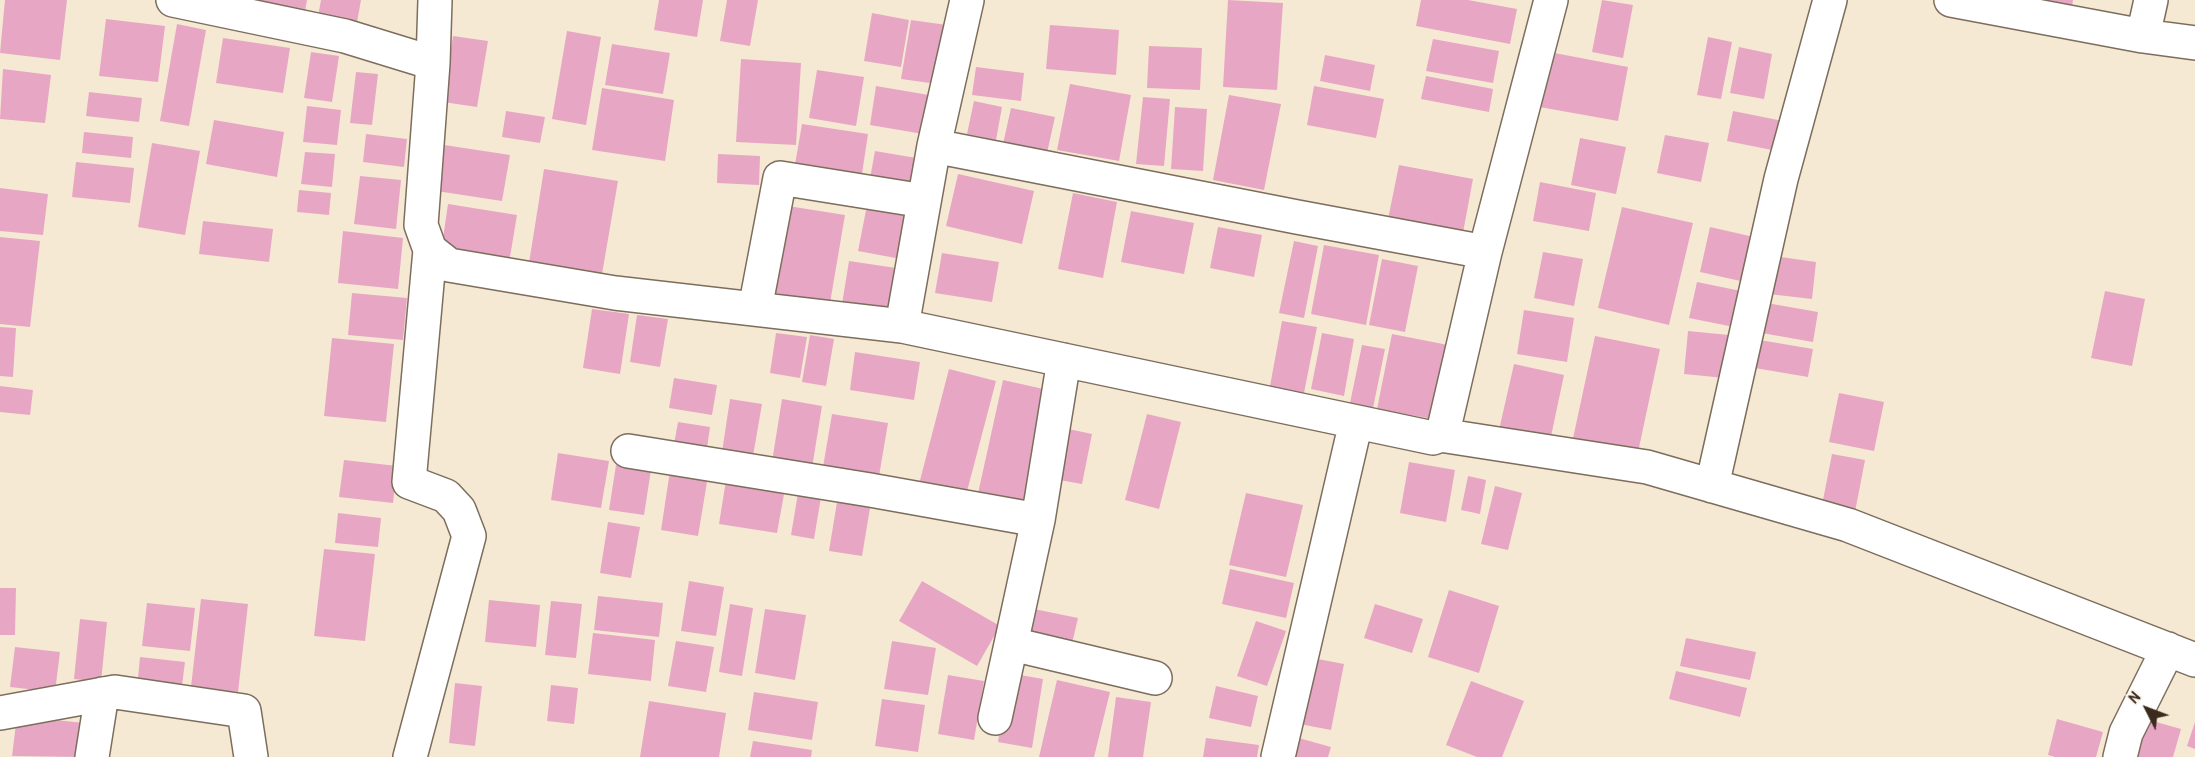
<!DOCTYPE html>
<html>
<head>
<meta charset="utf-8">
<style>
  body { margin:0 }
  #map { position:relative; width:2195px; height:757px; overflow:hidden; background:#f6e9d3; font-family:"Patrick Hand",sans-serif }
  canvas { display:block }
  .north { position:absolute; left:2117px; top:679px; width:60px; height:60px; -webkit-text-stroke:4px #fbf7ec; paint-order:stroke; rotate:312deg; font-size:16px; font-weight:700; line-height:24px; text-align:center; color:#3b2a1e }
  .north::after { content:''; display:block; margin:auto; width:21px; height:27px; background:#3b2a1e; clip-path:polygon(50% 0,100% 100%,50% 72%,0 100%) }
</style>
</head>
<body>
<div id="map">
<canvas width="2195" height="757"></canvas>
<div class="north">N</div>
</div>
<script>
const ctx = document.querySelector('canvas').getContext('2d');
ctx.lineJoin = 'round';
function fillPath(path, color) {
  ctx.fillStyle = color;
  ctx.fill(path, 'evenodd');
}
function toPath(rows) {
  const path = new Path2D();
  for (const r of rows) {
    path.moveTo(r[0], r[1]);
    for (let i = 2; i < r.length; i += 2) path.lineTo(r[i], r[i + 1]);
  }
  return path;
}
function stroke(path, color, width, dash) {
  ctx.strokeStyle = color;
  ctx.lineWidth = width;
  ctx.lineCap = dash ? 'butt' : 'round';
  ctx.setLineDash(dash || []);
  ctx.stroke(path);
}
fillPath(toPath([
  [5,0,67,0,60,60,0,53],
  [233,0,307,0,304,16],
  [321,0,361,0,356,28,317,22],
  [659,0,703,0,697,37,654,30],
  [727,0,758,0,750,46,720,41],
  [1228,0,1283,3,1277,90,1223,87],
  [1421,0,1468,0,1517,9,1510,44,1416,26],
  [1602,0,1633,5,1623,58,1592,52],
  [2048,0,2073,0,2072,6],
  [872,13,909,20,901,67,864,61],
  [106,19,165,26,158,82,99,76],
  [911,20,947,25,937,84,901,79],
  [177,24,206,30,189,126,160,121],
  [1050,25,1119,30,1116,75,1046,69],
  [567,31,601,37,586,125,552,119],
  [453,36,488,41,477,107,443,102],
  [1708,37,1732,42,1721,99,1697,95],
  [223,38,290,48,283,93,216,83],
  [1433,39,1499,51,1493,83,1426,71],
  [612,44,670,53,663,94,605,85],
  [1149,46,1202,48,1200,90,1147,88],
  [1739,47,1772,54,1764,99,1730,93],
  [1544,51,1628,67,1618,121,1534,106],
  [311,52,339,56,332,102,304,98],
  [1325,55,1375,65,1370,91,1320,81],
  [741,59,801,63,796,145,736,142],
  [976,67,1024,73,1021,101,972,95],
  [3,69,51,75,45,123,0,119],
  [817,70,864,77,856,126,809,118],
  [356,72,378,74,372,125,350,123],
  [1426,76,1493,89,1489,112,1421,99],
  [1070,84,1131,95,1119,161,1057,150],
  [876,86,929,95,923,134,870,125],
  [1314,86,1384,99,1376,138,1307,125],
  [602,88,674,100,665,161,592,150],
  [89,92,142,98,139,122,86,116],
  [1229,95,1281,104,1264,190,1213,180],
  [1143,97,1170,99,1164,166,1136,164],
  [974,101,1002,107,996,140,967,134],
  [307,106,341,110,337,145,303,142],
  [1175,107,1207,109,1203,171,1171,169],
  [1011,108,1055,117,1047,153,1003,144],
  [506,111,545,117,540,143,502,137],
  [1733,111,1783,121,1777,151,1727,141],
  [214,120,284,132,277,177,206,164],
  [802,124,868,134,860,187,793,176],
  [84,132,133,137,131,158,82,153],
  [366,134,407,139,404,167,363,162],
  [1665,135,1709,143,1701,182,1657,173],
  [1580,138,1626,147,1616,194,1571,185],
  [152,143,200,151,185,235,138,227],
  [438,144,510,155,502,201,430,190],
  [875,151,916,158,911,190,869,184],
  [305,152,335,154,332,187,301,184],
  [718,154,760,156,759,185,717,183],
  [76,162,134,168,130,203,72,197],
  [1399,165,1473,179,1462,238,1387,224],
  [544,169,618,181,602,274,529,263],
  [958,174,1034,191,1022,244,946,226],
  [360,176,401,180,396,229,354,224],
  [1540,182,1596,193,1589,231,1533,221],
  [0,188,48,194,43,235,0,231],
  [299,190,331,193,329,215,297,212],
  [1073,193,1117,202,1103,278,1058,269],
  [869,195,912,203,901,259,858,251],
  [448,204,517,215,509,263,441,252],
  [788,206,845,215,830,303,774,294],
  [1622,207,1693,223,1669,325,1598,308],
  [1131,211,1194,223,1184,274,1121,262],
  [203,221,273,229,269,262,199,254],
  [1218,227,1262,235,1254,277,1210,268],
  [1710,227,1754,237,1745,282,1700,272],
  [343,231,403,238,398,289,338,283],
  [0,237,40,241,30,327,0,324],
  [1294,241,1318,246,1304,318,1279,313],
  [1324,245,1379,255,1366,325,1311,314],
  [1543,252,1583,259,1574,306,1534,298],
  [942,253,999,262,992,302,935,293],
  [1774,256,1816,262,1812,299,1769,294],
  [1382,259,1418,266,1405,332,1369,325],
  [849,261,896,268,888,317,841,310],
  [1697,282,1741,291,1734,327,1689,318],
  [2105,291,2145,299,2132,366,2091,358],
  [352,293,407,298,403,340,348,335],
  [1761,302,1818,312,1813,342,1756,332],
  [592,309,629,314,620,374,583,368],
  [1524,310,1574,318,1567,362,1517,354],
  [637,315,668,319,660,367,630,362],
  [1282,321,1317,327,1304,393,1270,386],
  [0,327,16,328,13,377,0,376],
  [1688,331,1729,335,1725,378,1684,374],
  [776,333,807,337,800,378,770,373],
  [1322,333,1354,339,1344,396,1311,389],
  [1392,334,1448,345,1433,419,1377,409],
  [810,335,834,339,826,386,802,382],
  [1595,336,1660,349,1637,457,1572,443],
  [332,338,394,344,386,422,324,416],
  [1754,339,1813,349,1808,377,1749,367],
  [1362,345,1385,349,1373,408,1350,403],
  [855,352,920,362,914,400,850,390],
  [1514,364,1564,375,1550,441,1499,430],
  [949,369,996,381,965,499,918,488],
  [674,378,717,385,712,415,669,408],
  [1003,380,1048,390,1022,507,977,498],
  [0,386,33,390,30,415,0,412],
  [1839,393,1884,402,1874,451,1829,442],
  [730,399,762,404,753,456,722,452],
  [782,399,822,406,811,474,771,468],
  [832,414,888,423,878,482,822,473],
  [1147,414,1181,422,1159,509,1125,500],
  [678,422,710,427,706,455,673,450],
  [1064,428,1092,434,1082,484,1054,479],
  [558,453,609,461,601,508,551,500],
  [1832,454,1865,460,1855,512,1822,505],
  [344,460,397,466,393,503,339,497],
  [1409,462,1455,470,1446,522,1400,513],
  [616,465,651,470,644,515,609,510],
  [670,471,708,476,698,536,661,530],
  [727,474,786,483,777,533,719,524],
  [1468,476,1486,480,1480,514,1461,510],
  [1495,486,1522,493,1508,550,1481,544],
  [799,487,822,491,814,539,791,535],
  [1246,493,1303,505,1286,577,1229,565],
  [838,496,871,502,862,556,829,551],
  [338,513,381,518,378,547,335,543],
  [608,522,640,527,631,578,600,573],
  [324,549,375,554,365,641,314,636],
  [1230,569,1294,583,1286,618,1222,604],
  [689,581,724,587,716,636,681,631],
  [922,581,1000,626,977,666,899,621],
  [0,588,16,588,15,635,0,635],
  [1449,590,1499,606,1479,673,1428,657],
  [598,596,663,603,659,637,594,630],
  [201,599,248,604,238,692,191,687],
  [489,600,540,605,536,647,485,642],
  [551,601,582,604,576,658,545,655],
  [147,603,195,608,190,651,142,646],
  [730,604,753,608,742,676,719,672],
  [1375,604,1423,619,1412,653,1364,638],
  [765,609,806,615,795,680,755,673],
  [1034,609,1078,618,1071,648,1028,639],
  [80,619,107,622,101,682,74,679],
  [1256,621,1286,631,1267,686,1237,676],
  [593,633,655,640,651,681,588,674],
  [1686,638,1756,652,1750,680,1680,666],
  [676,641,714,647,706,692,668,686],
  [892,641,936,648,928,695,884,689],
  [15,647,60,652,55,692,10,687],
  [1302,656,1344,664,1331,730,1289,722],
  [140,657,185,662,181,693,137,688],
  [1676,671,1747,688,1740,717,1669,699],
  [1009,673,1043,679,1032,748,998,742],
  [948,675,984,681,974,740,938,734],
  [1057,680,1110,692,1094,757,1039,757],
  [1471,681,1524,701,1502,757,1477,757,1446,745],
  [455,683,482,686,475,746,449,743],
  [551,685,578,688,574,724,547,721],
  [1216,686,1258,696,1251,727,1209,718],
  [754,692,818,702,812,740,748,730],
  [1116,697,1151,702,1143,757,1108,757],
  [882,699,925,705,918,752,875,746],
  [649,701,726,713,719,757,640,757],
  [17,716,84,723,80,757,12,756],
  [2142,718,2181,729,2173,757,2131,757],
  [2057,719,2103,732,2096,757,2055,757,2048,755],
  [2195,722,2195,749,2187,746],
  [1288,735,1331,747,1328,757,1281,757],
  [1206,738,1259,745,1257,757,1203,757],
  [753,741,812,750,811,757,750,757]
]), '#e7a7c4');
const street = toPath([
  [173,0,345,36,433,63],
  [435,0,433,63,421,225,430,250,449,265,615,293,902,326,1433,438,1440,435,1444,428,1485,252,1551,0],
  [1951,0,2143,36,2195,43],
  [2143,36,2151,0],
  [934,146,1297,217,1485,252],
  [755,309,780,178,924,201],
  [902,326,934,146,967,0],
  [1440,435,1647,467,1848,525,2195,660],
  [628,451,870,490,1038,520],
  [1712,486,1781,179,1830,0],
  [1012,644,1155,678],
  [0,713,115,692,244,711,251,757],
  [995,718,1038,520,1064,360],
  [92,757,102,694],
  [410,757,469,536,459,510,446,496,409,482,430,250],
  [1278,757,1356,422],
  [2120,757,2126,733,2168,649]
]);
stroke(street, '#7c6d5d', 36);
stroke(street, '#fff', 33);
</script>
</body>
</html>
